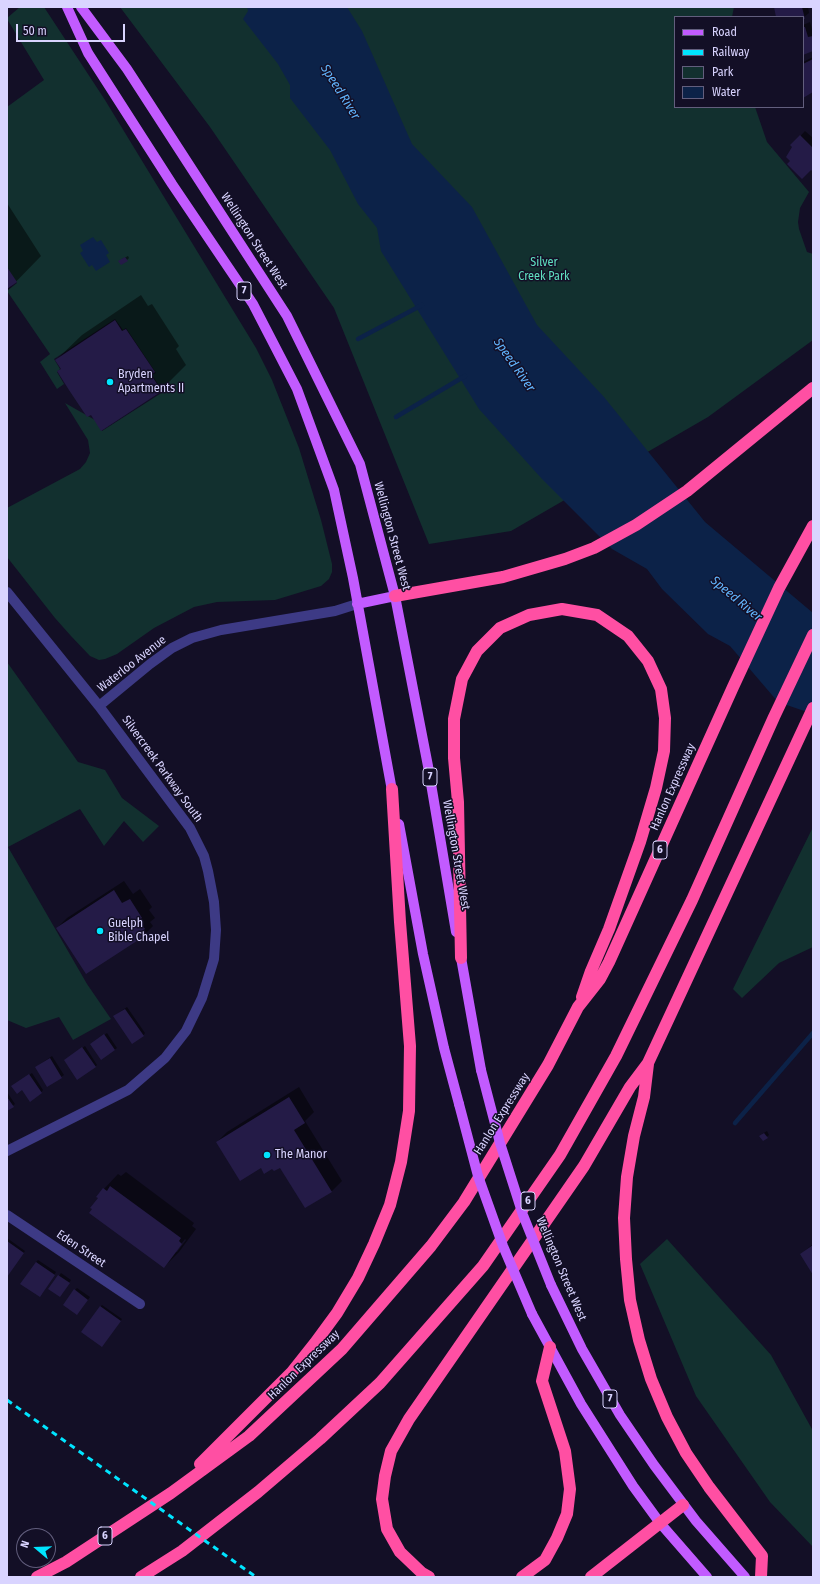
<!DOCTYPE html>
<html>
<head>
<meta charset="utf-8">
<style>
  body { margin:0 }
  #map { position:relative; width:820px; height:1584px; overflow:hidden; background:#130f26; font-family:"Fira Sans Condensed",sans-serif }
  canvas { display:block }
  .frame { position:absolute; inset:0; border:8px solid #d9d4ff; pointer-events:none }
  .legend { position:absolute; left:674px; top:16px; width:130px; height:92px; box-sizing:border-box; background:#130f26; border:1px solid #625e7d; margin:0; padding:5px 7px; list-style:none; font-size:12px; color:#d9d4ff }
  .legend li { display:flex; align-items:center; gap:8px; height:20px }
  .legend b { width:20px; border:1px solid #625e7d }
  .north { position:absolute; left:16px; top:1528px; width:40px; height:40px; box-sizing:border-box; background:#130f26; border:1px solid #625e7d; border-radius:50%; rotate:289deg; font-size:11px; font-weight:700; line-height:16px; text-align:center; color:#d9d4ff }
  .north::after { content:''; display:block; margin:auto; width:14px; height:18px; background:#00e5ff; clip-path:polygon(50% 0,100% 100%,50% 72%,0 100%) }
  .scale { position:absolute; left:16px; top:24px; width:109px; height:18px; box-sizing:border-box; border:2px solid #d9d4ff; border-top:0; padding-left:5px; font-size:12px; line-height:14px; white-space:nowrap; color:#d9d4ff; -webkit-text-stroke:3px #130f26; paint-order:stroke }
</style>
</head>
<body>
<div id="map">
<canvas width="820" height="1584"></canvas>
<div class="frame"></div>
<ul class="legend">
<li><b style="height:5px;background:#c25bff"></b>Road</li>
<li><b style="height:5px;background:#00e5ff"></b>Railway</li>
<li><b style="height:11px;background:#12302f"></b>Park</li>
<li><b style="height:11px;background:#0c2248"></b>Water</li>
</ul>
<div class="north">N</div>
<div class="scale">50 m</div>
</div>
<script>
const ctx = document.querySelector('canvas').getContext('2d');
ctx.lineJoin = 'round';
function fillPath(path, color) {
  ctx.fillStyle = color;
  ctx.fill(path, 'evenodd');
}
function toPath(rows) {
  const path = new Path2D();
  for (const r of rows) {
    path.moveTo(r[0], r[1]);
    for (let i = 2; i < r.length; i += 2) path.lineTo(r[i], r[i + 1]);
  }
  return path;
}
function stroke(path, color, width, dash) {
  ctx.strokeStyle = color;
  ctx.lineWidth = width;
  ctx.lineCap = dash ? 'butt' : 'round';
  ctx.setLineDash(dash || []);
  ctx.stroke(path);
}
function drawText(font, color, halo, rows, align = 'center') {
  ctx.font = font + ' "Fira Sans Condensed",sans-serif';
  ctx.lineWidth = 3;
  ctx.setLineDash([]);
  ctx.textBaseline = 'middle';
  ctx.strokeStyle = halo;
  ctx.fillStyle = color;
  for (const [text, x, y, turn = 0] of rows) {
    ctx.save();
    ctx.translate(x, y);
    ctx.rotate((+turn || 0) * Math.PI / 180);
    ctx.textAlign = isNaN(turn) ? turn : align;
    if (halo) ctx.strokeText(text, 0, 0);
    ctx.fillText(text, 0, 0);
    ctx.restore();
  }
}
fillPath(toPath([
  [20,7,44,7,105,100,256,348,272,380,299,448,321,520,332,564,332,572,329,579,321,586,275,600,217,602,194,607,154,628,117,654,105,659,99,660,90,656,71,636,55,618,7,557,7,508,80,469,86,462,90,453,88,440,65,403,95,420,102,431,163,392,152,375,156,373,126,328,123,330,115,319,54,359,60,369,57,372,64,384,57,389,40,362,50,354,7,291,17,283,7,267,7,107,44,80,7,19,7,18],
  [120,7,734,7,732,17,675,17,675,107,755,107,767,142,809,192,800,208,798,222,799,229,807,252,813,254,813,340,708,417,511,531,429,544,334,308,210,127],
  [7,662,78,762,105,770,122,798,159,826,143,842,124,821,104,846,80,809,8,847,87,984,111,1019,73,1040,59,1017,26,1028,7,1020],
  [813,827,813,947,779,963,742,998,733,989],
  [667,1239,771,1355,813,1431,813,1547,770,1502,696,1396,640,1264]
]), '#12302f');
fillPath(toPath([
  [247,7,347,7,362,31,412,144,472,207,537,325,604,397,705,522,813,613,813,714,778,702,730,646,708,634,662,589,647,569,612,549,542,479,479,409,381,251,377,228,358,204,330,150,290,98,290,85,278,64,243,19,248,11],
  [93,237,97,242,101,240,109,253,106,255,110,262,96,271,92,265,89,267,80,253,83,251,80,245]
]), '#0c2248');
fillPath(toPath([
  [775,7,808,7,809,13,803,18,803,17,777,17],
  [810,22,813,33,813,50,803,53,803,25],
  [813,57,813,91,803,96,803,62],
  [805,131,813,138,813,171,792,161,794,147,792,145],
  [7,203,41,256,7,291],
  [128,256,129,258,127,260,122,259],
  [141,295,148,306,152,304,179,346,176,349,186,365,161,390,56,360,82,335],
  [124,881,133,894,140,889,152,907,149,910,155,918,150,922,153,926,143,936,86,973,57,928,67,918],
  [127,1007,145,1033,143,1036,117,1014],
  [107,1033,117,1048,101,1059,94,1042],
  [85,1046,97,1065,95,1067,65,1060],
  [52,1056,64,1075,48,1086,36,1067],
  [32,1073,43,1090,41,1093,22,1089,15,1084],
  [299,1087,314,1112,305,1121,342,1181,332,1191,306,1207,281,1166,261,1167,217,1142,227,1132],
  [7,1092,15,1104,7,1110],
  [767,1131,769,1135,763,1140,762,1134],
  [126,1172,194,1223,192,1226,196,1229,179,1252,164,1267,99,1198,104,1189,118,1174,121,1176],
  [185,1239,186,1240,177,1252,175,1252],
  [7,1238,25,1251,7,1276],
  [813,1244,813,1273,801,1254],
  [38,1260,56,1272,42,1294,36,1262],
  [61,1273,71,1280,62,1294,50,1289],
  [77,1288,90,1297,79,1312,75,1290],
  [102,1305,122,1319,104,1344,100,1307]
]), '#0007');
stroke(toPath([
  [358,339,422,305],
  [396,417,465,376],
  [735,1123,813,1033]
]), '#0c2248', 4.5);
fillPath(toPath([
  [774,7,802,7,805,19,803,19,803,17,776,17],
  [803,27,805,27,808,37,813,36,813,51,803,55],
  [813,59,813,92,803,98,803,64],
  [800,135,813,148,813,172,811,170,802,179,787,164,790,161,786,157,792,147,790,145],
  [125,257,128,261,121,265,118,261],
  [7,267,17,282,7,289],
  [115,320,122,331,126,329,155,372,151,375,162,391,101,431,91,415,87,417,69,390,57,371,61,369,55,360],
  [114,890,122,903,130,899,142,918,139,920,145,929,141,932,143,937,86,974,56,928],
  [125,1009,144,1036,132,1044,113,1016],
  [104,1034,115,1050,101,1060,90,1044],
  [82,1047,96,1067,77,1080,64,1060],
  [50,1058,62,1078,47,1087,35,1067],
  [29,1074,42,1093,30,1102,22,1090,17,1094,11,1086],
  [7,1097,14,1107,7,1111],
  [289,1097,305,1123,294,1130,332,1192,305,1208,280,1168,274,1171,272,1169,264,1174,261,1168,240,1181,216,1142],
  [764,1133,768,1138,763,1141,759,1136],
  [110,1186,181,1238,179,1241,182,1244,164,1268,89,1213,92,1209,90,1208,98,1198,96,1197,103,1188,107,1191],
  [7,1241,24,1253,7,1277],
  [813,1245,813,1275,800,1254],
  [36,1262,55,1275,40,1297,20,1284],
  [58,1275,70,1283,60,1297,48,1289],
  [74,1289,88,1300,77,1315,63,1305],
  [100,1306,121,1321,102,1347,81,1332]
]), '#241b47');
stroke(toPath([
  [7,592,99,706,190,828,204,856,208,871,214,902,216,930,214,959,202,998,186,1031,165,1058,128,1090,7,1151],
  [99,706,150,664,172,648,192,638,221,630,335,611,357,604],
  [7,1215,140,1304]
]), '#3d3a85', 10);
stroke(toPath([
  [67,7,88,53,172,184,253,304,297,389,334,490,353,578,393,796],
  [81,7,127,69,287,316,360,464,395,596,428,766,456,932],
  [357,604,395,596],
  [399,824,423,954,444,1048,459,1104],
  [460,952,481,1070],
  [551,1285,582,1349,620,1415,654,1465,696,1521,745,1577],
  [532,1314,581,1404,633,1486,660,1523,707,1577]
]), '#c25bff', 10);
stroke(toPath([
  [395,596,503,577,565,559,594,548,636,525,687,491,813,388],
  [461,958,458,802,454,758,454,719,462,679,477,651,500,628,529,615,562,609,597,615,628,636,648,661,661,689,665,718,664,751,656,788,640,842,609,929,591,971,582,997],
  [648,1064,644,1097,634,1136,627,1177,624,1218,626,1259,630,1300,639,1340,651,1379,667,1417,686,1453,709,1487,762,1556,761,1577],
  [200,1464,292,1372,315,1343,337,1313,358,1278,374,1244,390,1205,401,1162,409,1111,410,1046,400,922,392,789],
  [37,1577,66,1562,171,1493,249,1436,342,1349,431,1246,464,1202,548,1065,578,1007,600,979,609,962,733,687,779,588,813,526],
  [141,1577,182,1551,258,1492,320,1439,380,1383,483,1266,560,1155,616,1056,692,900,774,717,813,635],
  [429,1577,422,1573,400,1552,387,1529,382,1499,385,1476,391,1451,409,1419,584,1166,630,1087,648,1063,813,708],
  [522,1577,545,1560,557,1538,567,1514,570,1489,565,1451,542,1381,550,1347],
  [591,1577,683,1505]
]), '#ff4fa3', 12);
stroke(toPath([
  [7,1400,256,1577]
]), '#00e5ff', 3, [6, 5]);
stroke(toPath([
  [481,1070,500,1143,523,1215,551,1285],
  [459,1104,478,1176,503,1246,532,1314]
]), '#c25bff', 10);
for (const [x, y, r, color] of [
  [110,382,4,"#00e5ff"],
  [100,931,4,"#00e5ff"],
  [267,1155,4,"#00e5ff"]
]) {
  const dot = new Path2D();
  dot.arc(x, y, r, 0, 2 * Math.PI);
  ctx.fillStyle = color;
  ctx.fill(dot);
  stroke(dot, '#130f26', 1.5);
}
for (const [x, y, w] of [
  [244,291,14],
  [430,777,14],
  [660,850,14],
  [528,1201,14],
  [610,1399,14],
  [105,1536,14]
]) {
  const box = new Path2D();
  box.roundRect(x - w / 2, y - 9, w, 18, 3);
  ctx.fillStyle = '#130f26';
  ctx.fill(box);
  stroke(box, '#d9d4ff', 1);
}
drawText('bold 11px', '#d9d4ff', null, [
  ["7",244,291],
  ["7",430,777],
  ["6",660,850],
  ["6",528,1201],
  ["7",610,1399],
  ["6",105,1536]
]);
drawText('12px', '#d9d4ff', '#130f26', [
  ["Wellington Street West",254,241,57],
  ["Wellington Street West",392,536,75],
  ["Waterloo Avenue",132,664,-38],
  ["Silvercreek Parkway South",162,769,54],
  ["Hanlon Expressway",673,787,-66],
  ["Wellington Street West",456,855,80],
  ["Hanlon Expressway",502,1114,-58],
  ["Eden Street",81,1249,34],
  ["Wellington Street West",561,1269,67],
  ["Hanlon Expressway",304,1365,-44]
]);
drawText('12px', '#5fe0c0', '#130f26', [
  ["Silver",544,263],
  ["Creek Park",544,277]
]);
drawText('12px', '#d9d4ff', '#130f26', [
  ["Bryden",118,375],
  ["Apartments II",118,389],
  ["Guelph",108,924],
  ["Bible Chapel",108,938],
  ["The Manor",275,1155]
], 'left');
drawText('italic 13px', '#62b6ff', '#130f26', [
  ["Speed River",340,92,58],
  ["Speed River",514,365,55],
  ["Speed River",736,599,40]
]);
</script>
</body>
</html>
